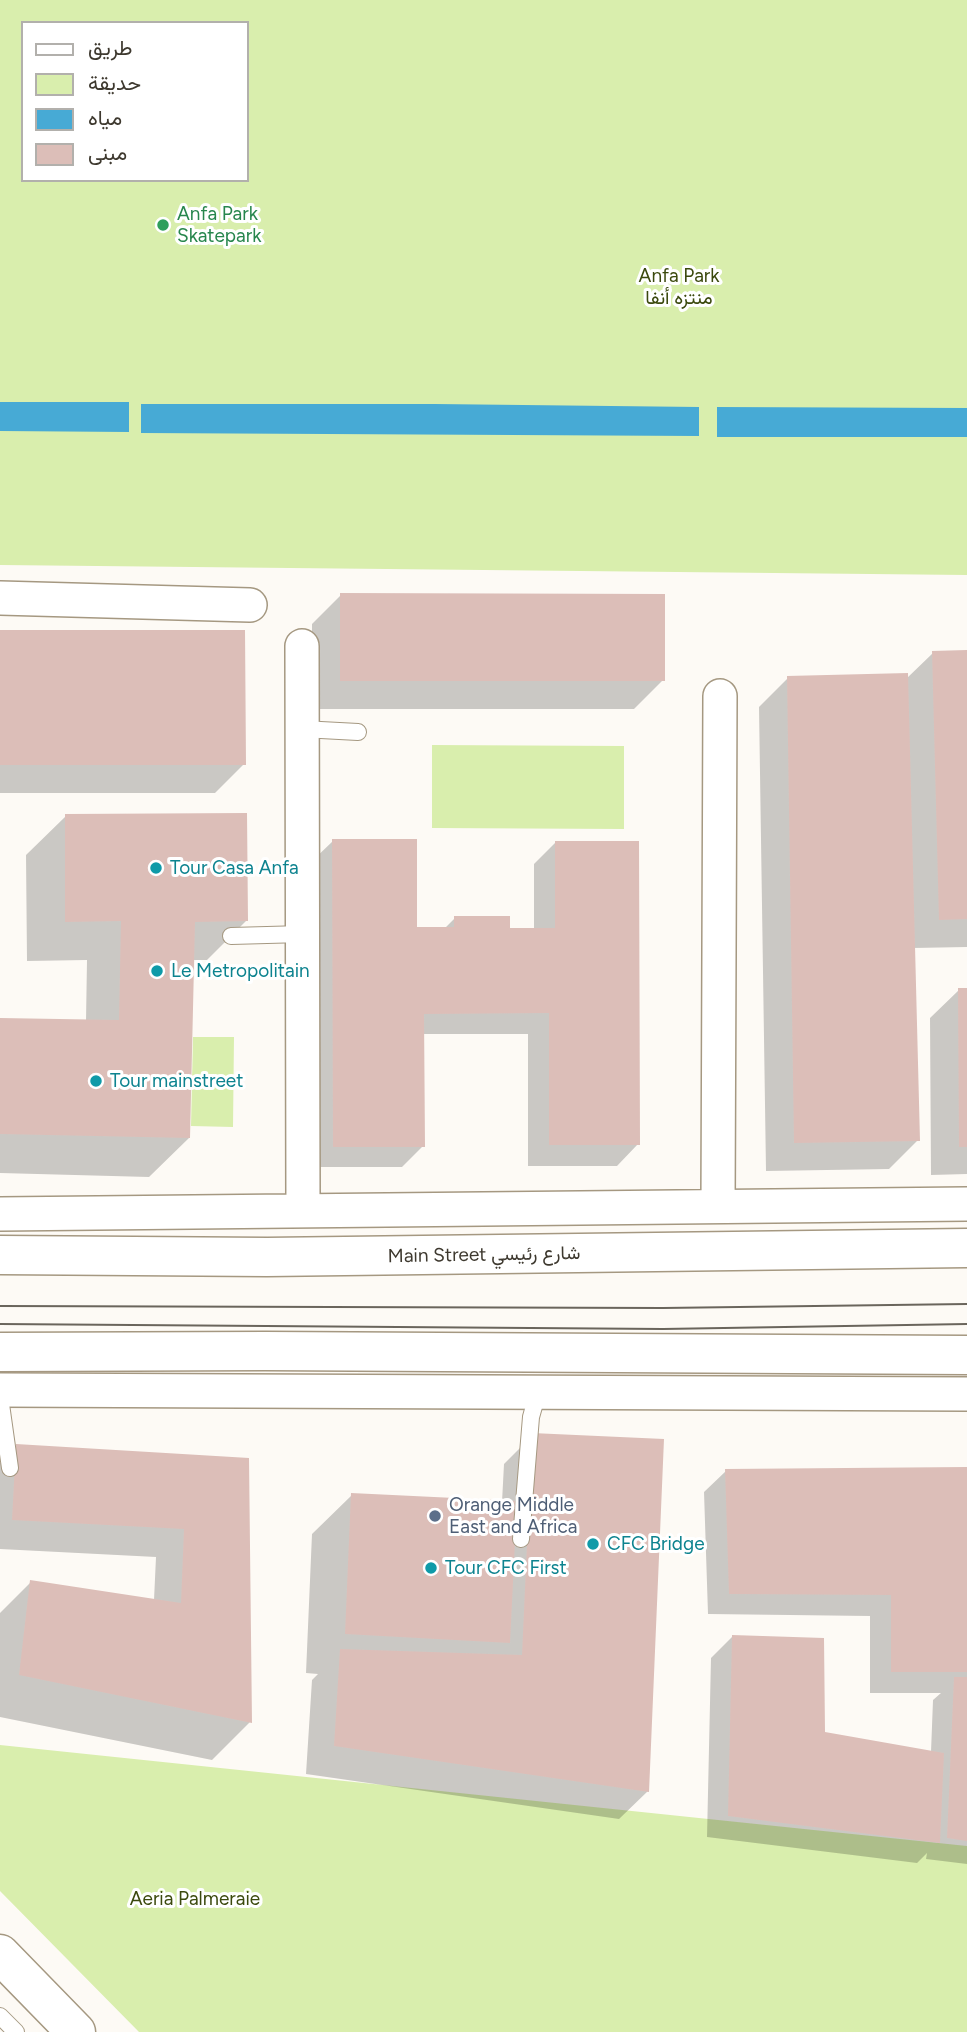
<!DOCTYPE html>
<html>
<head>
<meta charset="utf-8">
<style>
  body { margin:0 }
  #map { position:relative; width:967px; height:2032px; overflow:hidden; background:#fdfaf5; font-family:Figtree,Vazirmatn,sans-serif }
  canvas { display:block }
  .legend { position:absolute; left:21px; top:21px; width:228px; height:161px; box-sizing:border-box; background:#fff; border:2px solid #b2b0ac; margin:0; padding:9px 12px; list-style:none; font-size:21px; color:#3e392f }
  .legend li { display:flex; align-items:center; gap:14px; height:35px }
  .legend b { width:35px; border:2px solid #b2b0ac }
</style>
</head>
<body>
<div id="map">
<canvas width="967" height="2032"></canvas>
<ul class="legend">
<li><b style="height:9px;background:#fff"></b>طريق</li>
<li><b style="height:19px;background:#d9eead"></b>حديقة</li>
<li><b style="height:19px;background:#47aad5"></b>مياه</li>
<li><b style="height:19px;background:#dcbeb8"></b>مبنى</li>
</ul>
</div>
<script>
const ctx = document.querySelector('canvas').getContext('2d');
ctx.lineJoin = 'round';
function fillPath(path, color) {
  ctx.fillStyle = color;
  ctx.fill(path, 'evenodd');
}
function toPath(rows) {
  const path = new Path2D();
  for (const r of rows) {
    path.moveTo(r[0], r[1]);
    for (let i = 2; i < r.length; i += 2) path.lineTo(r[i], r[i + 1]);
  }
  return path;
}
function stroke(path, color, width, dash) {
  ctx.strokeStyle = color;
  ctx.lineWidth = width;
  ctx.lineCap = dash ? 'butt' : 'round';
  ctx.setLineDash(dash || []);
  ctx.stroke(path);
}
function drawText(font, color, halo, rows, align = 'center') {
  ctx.font = font + ' Figtree,Vazirmatn,sans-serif';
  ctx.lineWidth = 6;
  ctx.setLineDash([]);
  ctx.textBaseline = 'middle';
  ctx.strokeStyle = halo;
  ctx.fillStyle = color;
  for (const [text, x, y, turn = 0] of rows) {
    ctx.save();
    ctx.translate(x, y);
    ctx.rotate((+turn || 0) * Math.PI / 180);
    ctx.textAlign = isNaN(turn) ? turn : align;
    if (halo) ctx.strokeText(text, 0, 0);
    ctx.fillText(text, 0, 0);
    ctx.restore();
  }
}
fillPath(toPath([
  [0,0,967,0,967,575,0,565],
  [23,23,247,23,247,180,23,180],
  [432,745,624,746,624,829,432,828],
  [193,1037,234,1037,233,1127,191,1126],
  [0,1745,967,1846,967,2032,139,2032,0,1891]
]), '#d9eead');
fillPath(toPath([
  [0,402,129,402,129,432,0,431],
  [141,404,435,404,699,407,699,436,141,433],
  [717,407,967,408,967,437,717,437]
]), '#47aad5');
fillPath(toPath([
  [341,595,663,680,634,709,312,709,312,624],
  [0,632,244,764,215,793,0,793],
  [967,651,967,947,913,948,918,1140,889,1169,766,1171,759,707,788,678,906,679,933,653],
  [66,816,246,921,207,960,192,960,189,1138,149,1177,0,1173,0,1019,86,1021,87,960,27,961,26,855],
  [333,841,416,929,444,929,455,918,509,930,534,930,534,864,555,843,638,1144,617,1166,528,1166,528,1034,423,1034,423,1146,402,1167,312,1167,311,862],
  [967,989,967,1174,931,1175,930,1018,959,990],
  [533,1435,648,1791,619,1819,306,1774,312,1680,318,1674,306,1673,312,1534,352,1495,502,1502,504,1464],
  [17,1446,248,1459,250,1722,212,1760,0,1717,0,1613,31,1582,154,1600,156,1557,0,1549,0,1463],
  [967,1469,967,1864,926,1859,927,1853,917,1863,707,1837,711,1658,733,1636,823,1734,931,1752,933,1700,941,1693,870,1693,870,1616,708,1614,704,1492,726,1471]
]), '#0003');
fillPath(toPath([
  [340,593,665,594,665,681,340,681],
  [0,630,245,630,246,765,0,765],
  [967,650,967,919,939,920,932,651],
  [908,673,920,1141,794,1143,787,676],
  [247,813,248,921,195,922,190,1138,0,1134,0,1018,119,1020,121,921,65,922,65,814],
  [332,839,417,839,417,927,454,927,454,916,510,916,510,928,555,928,555,841,639,841,640,1145,549,1145,549,1013,424,1014,425,1147,333,1147],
  [958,988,967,988,967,1147,959,1147],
  [532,1433,664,1439,649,1792,334,1746,340,1649,522,1655],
  [16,1444,249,1458,252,1723,19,1675,30,1580,181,1603,184,1529,12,1520],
  [967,1467,967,1672,891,1672,891,1595,729,1594,725,1469],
  [351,1493,517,1501,510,1643,345,1634],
  [732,1635,824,1638,825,1732,944,1753,940,1843,728,1816],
  [954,1677,967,1677,967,1841,947,1838]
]), '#dcbeb8');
const service = toPath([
  [302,729,358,732],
  [231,936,303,934],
  [0,1397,10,1468],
  [521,1539,531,1417,538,1392],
  [0,2016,16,2032]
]);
const minor = toPath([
  [0,598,250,605],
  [302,646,303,1211],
  [718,1206,720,696],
  [0,1214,967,1204],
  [0,1390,967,1394]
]);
const secondary = toPath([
  [0,1255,267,1257,967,1248],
  [0,1352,265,1351,967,1355],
  [0,1954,76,2032]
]);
stroke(service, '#a59881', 18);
stroke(minor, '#a59881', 36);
stroke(secondary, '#a59881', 41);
stroke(service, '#fff', 16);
stroke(minor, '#fff', 33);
stroke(secondary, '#fff', 38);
stroke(toPath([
  [0,1306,663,1308,967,1304],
  [0,1324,663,1329,967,1324]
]), '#6a655c', 2);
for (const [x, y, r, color] of [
  [163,225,7,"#2e9e5b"],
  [156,868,7,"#0f9aa8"],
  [157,971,7,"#0f9aa8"],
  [96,1081,7,"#0f9aa8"],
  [435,1516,7,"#5c6f8a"],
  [593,1544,7,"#0f9aa8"],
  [431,1568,7,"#0f9aa8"]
]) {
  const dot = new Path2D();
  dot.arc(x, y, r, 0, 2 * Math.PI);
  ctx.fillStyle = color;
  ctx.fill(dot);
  stroke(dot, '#fff', 2.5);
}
drawText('19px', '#27864d', '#fff', [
  ["Anfa Park",177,214],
  ["Skatepark",177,236]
], 'left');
drawText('19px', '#3b490d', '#fff', [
  ["Anfa Park",679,276],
  ["منتزه أنفا",679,298],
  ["Aeria Palmeraie",195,1899]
]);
drawText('19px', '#0d838f', '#fff', [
  ["Tour Casa Anfa",170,868],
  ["Le Metropolitain",171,971],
  ["Tour mainstreet",110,1081],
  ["CFC Bridge",607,1544],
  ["Tour CFC First",445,1568]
], 'left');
drawText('19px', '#3e392f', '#fff', [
  ["Main Street شارع رئيسي",484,1255,-1]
]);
drawText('19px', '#4e5e75', '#fff', [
  ["Orange Middle",449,1505],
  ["East and Africa",449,1527]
], 'left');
</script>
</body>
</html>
